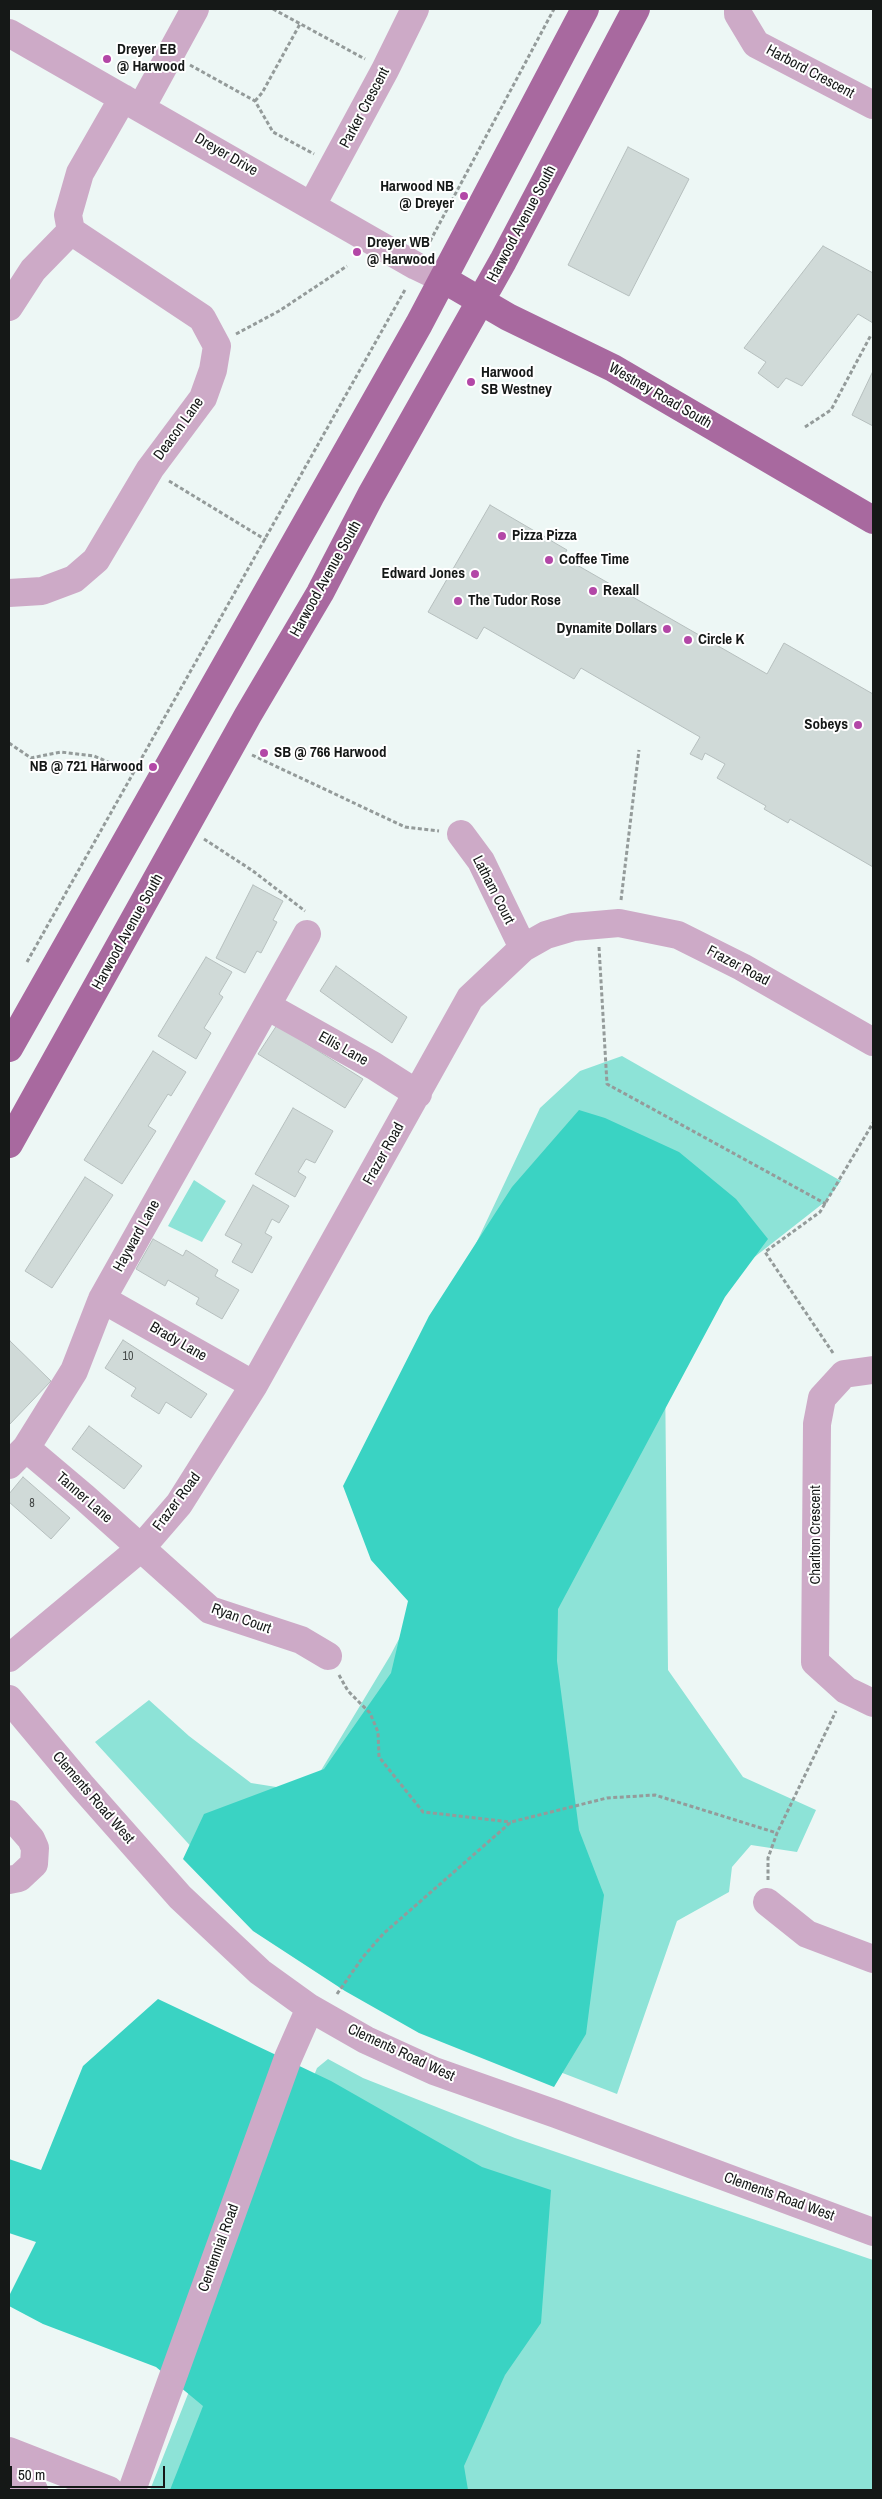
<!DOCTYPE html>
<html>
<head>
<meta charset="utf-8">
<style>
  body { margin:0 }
  #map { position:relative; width:882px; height:2499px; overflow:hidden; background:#edf7f5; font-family:"Archivo Narrow",sans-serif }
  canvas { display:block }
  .frame { position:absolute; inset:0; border:10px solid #151817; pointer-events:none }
  .scale { position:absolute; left:10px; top:2466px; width:155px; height:22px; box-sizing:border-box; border:2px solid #151817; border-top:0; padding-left:6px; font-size:15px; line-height:18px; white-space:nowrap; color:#151817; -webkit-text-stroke:4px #fff; paint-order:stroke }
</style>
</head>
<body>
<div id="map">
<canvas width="882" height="2499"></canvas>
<div class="frame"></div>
<div class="scale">50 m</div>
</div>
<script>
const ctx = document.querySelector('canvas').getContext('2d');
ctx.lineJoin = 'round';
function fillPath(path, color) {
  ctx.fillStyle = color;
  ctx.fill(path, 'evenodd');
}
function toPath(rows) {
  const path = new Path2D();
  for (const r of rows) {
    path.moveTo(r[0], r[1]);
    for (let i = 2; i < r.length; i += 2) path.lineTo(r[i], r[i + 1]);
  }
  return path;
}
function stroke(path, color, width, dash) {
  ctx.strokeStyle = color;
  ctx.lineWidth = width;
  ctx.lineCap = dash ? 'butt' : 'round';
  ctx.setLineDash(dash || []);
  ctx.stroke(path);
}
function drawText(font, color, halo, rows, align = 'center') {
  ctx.font = font + ' "Archivo Narrow",sans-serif';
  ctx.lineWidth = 4;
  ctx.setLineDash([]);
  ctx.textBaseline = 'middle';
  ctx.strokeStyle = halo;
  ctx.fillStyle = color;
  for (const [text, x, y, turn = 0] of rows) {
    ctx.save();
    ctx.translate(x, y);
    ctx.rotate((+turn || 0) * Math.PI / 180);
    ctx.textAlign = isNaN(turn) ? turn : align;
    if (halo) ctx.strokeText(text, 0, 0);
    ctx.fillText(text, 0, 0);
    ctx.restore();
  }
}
fillPath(toPath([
  [622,1056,841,1181,826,1201,706,1295,665,1369,668,1670,743,1777,816,1810,797,1852,751,1845,732,1867,729,1892,677,1921,617,2094,376,2001,264,1926,95,1742,149,1700,189,1736,251,1783,308,1792,390,1656,448,1546,355,1500,540,1108,580,1071],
  [194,1180,226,1201,202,1242,168,1226],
  [328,2059,363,2078,515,2138,873,2260,873,2490,150,2490,317,2068]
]), '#8de3d7');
fillPath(toPath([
  [579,1110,605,1118,679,1152,736,1199,768,1239,725,1297,558,1609,557,1661,579,1830,604,1895,586,2034,554,2087,419,2033,345,1991,253,1931,183,1859,204,1814,324,1769,391,1673,408,1601,371,1560,343,1486,429,1316,512,1187],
  [158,1999,331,2081,482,2167,551,2190,541,2323,505,2375,464,2466,468,2490,170,2490,203,2406,156,2367,43,2324,9,2306,9,2296,36,2242,9,2233,9,2159,41,2170,83,2066]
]), '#3ad3c3');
const building = toPath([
  [628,147,689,179,629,296,568,265,628,147],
  [823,246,873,273,873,323,858,314,802,386,786,378,778,388,758,373,766,362,744,348,823,246],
  [873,371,873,426,852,415,873,371],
  [490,505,567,550,563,557,767,674,784,643,873,694,873,867,790,819,788,823,764,809,766,806,717,778,725,764,705,753,702,760,690,754,700,737,581,668,574,679,484,627,477,639,428,612,490,505],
  [253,885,283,901,273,920,277,922,261,953,257,951,245,973,216,958,253,885],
  [206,957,232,972,219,994,223,997,204,1028,211,1033,196,1059,158,1036,206,957],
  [336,966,407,1017,392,1043,320,991,336,966],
  [277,1025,363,1079,345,1108,258,1054,277,1025],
  [153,1051,186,1072,171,1096,168,1094,148,1126,156,1131,122,1184,84,1160,153,1051],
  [293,1108,333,1131,315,1163,306,1159,298,1172,306,1177,295,1197,255,1174,293,1108],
  [85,1177,113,1195,52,1288,25,1271,85,1177],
  [253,1185,289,1206,279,1223,272,1219,265,1233,272,1237,252,1273,232,1262,242,1244,225,1235,253,1185],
  [153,1239,183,1256,186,1250,218,1270,215,1276,239,1290,222,1319,196,1304,199,1298,168,1280,165,1286,136,1269,153,1239],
  [123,1340,207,1394,191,1418,166,1402,159,1414,131,1396,136,1388,105,1368,123,1340],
  [10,1341,51,1381,9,1425,9,1342,10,1341],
  [89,1426,142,1466,124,1489,72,1449,89,1426],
  [23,1477,70,1518,51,1539,9,1502,9,1494,23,1477]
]);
fillPath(building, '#d0dad8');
stroke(building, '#b6bfbe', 1);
stroke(toPath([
  [273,9,365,59],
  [190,65,255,101,273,132,314,154],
  [255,101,262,93,300,24],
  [427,247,554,9],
  [236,334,279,311,347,266],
  [805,427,831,410,871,335],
  [169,481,266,540],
  [9,743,31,758,61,752,94,756,134,773],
  [252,755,405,827,439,831],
  [204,839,253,871,305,911],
  [621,900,639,750],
  [599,947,607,1084,826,1204],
  [27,962,406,288],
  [833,1353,765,1252,820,1212,873,1123],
  [339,1675,348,1691,370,1713,378,1732,379,1757,423,1812,511,1822],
  [768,1880,768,1858,777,1833,836,1711],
  [337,1994,363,1957,383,1934,511,1822,607,1798,655,1795,777,1833]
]), '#949b9a', 3, [4, 2.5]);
stroke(toPath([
  [738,9,738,14,756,44,873,105],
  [9,33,416,266,443,279],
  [141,108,195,9],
  [312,205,385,70,415,9],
  [9,307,33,270,71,231],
  [9,593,42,591,74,579,96,560,150,469,203,398,213,370,217,346,202,318,71,231,68,215,80,173,123,98],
  [461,834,481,861,523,948],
  [267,1006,374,1066,418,1094],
  [102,1299,254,1385],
  [873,1370,844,1374,822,1398,817,1424,815,1662,846,1690,873,1703],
  [26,1448,84,1497,210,1610,301,1640,328,1656],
  [9,1465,26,1448,74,1371,102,1299,307,934],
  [9,1658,141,1548,179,1504,254,1385,470,998,523,948,546,935,573,927,619,923,678,935,742,967,873,1042],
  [9,1699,81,1785,180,1897,260,1972,310,2008,366,2040,434,2071,556,2114,873,2232],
  [9,1814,31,1839,35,1848,34,1864,19,1878,9,1880],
  [767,1902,807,1934,873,1959],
  [9,2451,109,2490],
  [9,2480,34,2490],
  [132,2490,288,2058,310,2008]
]), '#cdaac7', 28);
stroke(toPath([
  [443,279,508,317,613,368,873,520],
  [9,1048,419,324,585,9],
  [9,1144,248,715,320,593,371,495,503,261,636,9]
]), '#a8699f', 28);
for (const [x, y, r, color] of [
  [107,59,5,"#b347a7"],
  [464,196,5,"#b347a7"],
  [357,252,5,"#b347a7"],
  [471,382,5,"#b347a7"],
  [502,536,5,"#b347a7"],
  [549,560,5,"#b347a7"],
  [475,574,5,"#b347a7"],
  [593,591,5,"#b347a7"],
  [458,601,5,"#b347a7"],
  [667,629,5,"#b347a7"],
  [688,640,5,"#b347a7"],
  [858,725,5,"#b347a7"],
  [264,753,5,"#b347a7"],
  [153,767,5,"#b347a7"]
]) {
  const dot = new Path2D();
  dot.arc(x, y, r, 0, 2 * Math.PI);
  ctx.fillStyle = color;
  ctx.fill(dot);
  stroke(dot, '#fff', 2);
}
drawText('12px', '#444847', null, [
  ["10",128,1357],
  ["8",32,1504]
]);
drawText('bold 15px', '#151817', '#fff', [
  ["Dreyer EB",117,50],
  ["@ Harwood",117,67],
  ["Harwood NB",454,187,"right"],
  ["@ Dreyer",454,204,"right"],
  ["Dreyer WB",367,243],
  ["@ Harwood",367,260],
  ["Harwood",481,373],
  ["SB Westney",481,390],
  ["Pizza Pizza",512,536],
  ["Coffee Time",559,560],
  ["Edward Jones",465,574,"right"],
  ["Rexall",603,591],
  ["The Tudor Rose",468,601],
  ["Dynamite Dollars",657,629,"right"],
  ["Circle K",698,640],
  ["Sobeys",848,725,"right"],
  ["SB @ 766 Harwood",274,753],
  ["NB @ 721 Harwood",143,767,"right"]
], 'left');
drawText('15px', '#151817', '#fff', [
  ["Harbord Crescent",810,72,28],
  ["Parker Crescent",365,108,-62],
  ["Dreyer Drive",226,155,30],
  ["Harwood Avenue South",522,224,-62],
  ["Westney Road South",660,396,30],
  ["Deacon Lane",179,429,-54],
  ["Harwood Avenue South",326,579,-61],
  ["Latham Court",493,890,63],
  ["Harwood Avenue South",128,932,-61],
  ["Frazer Road",738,966,28],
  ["Ellis Lane",343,1049,29],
  ["Frazer Road",384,1154,-61],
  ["Hayward Lane",137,1236,-61],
  ["Brady Lane",178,1342,30],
  ["Tanner Lane",84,1498,41],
  ["Frazer Road",177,1502,-53],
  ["Charlton Crescent",816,1535,-90],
  ["Ryan Court",241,1619,20],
  ["Clements Road West",93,1798,49],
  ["Clements Road West",401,2053,25],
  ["Clements Road West",779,2197,20],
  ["Centennial Road",219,2248,-70]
]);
</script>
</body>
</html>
